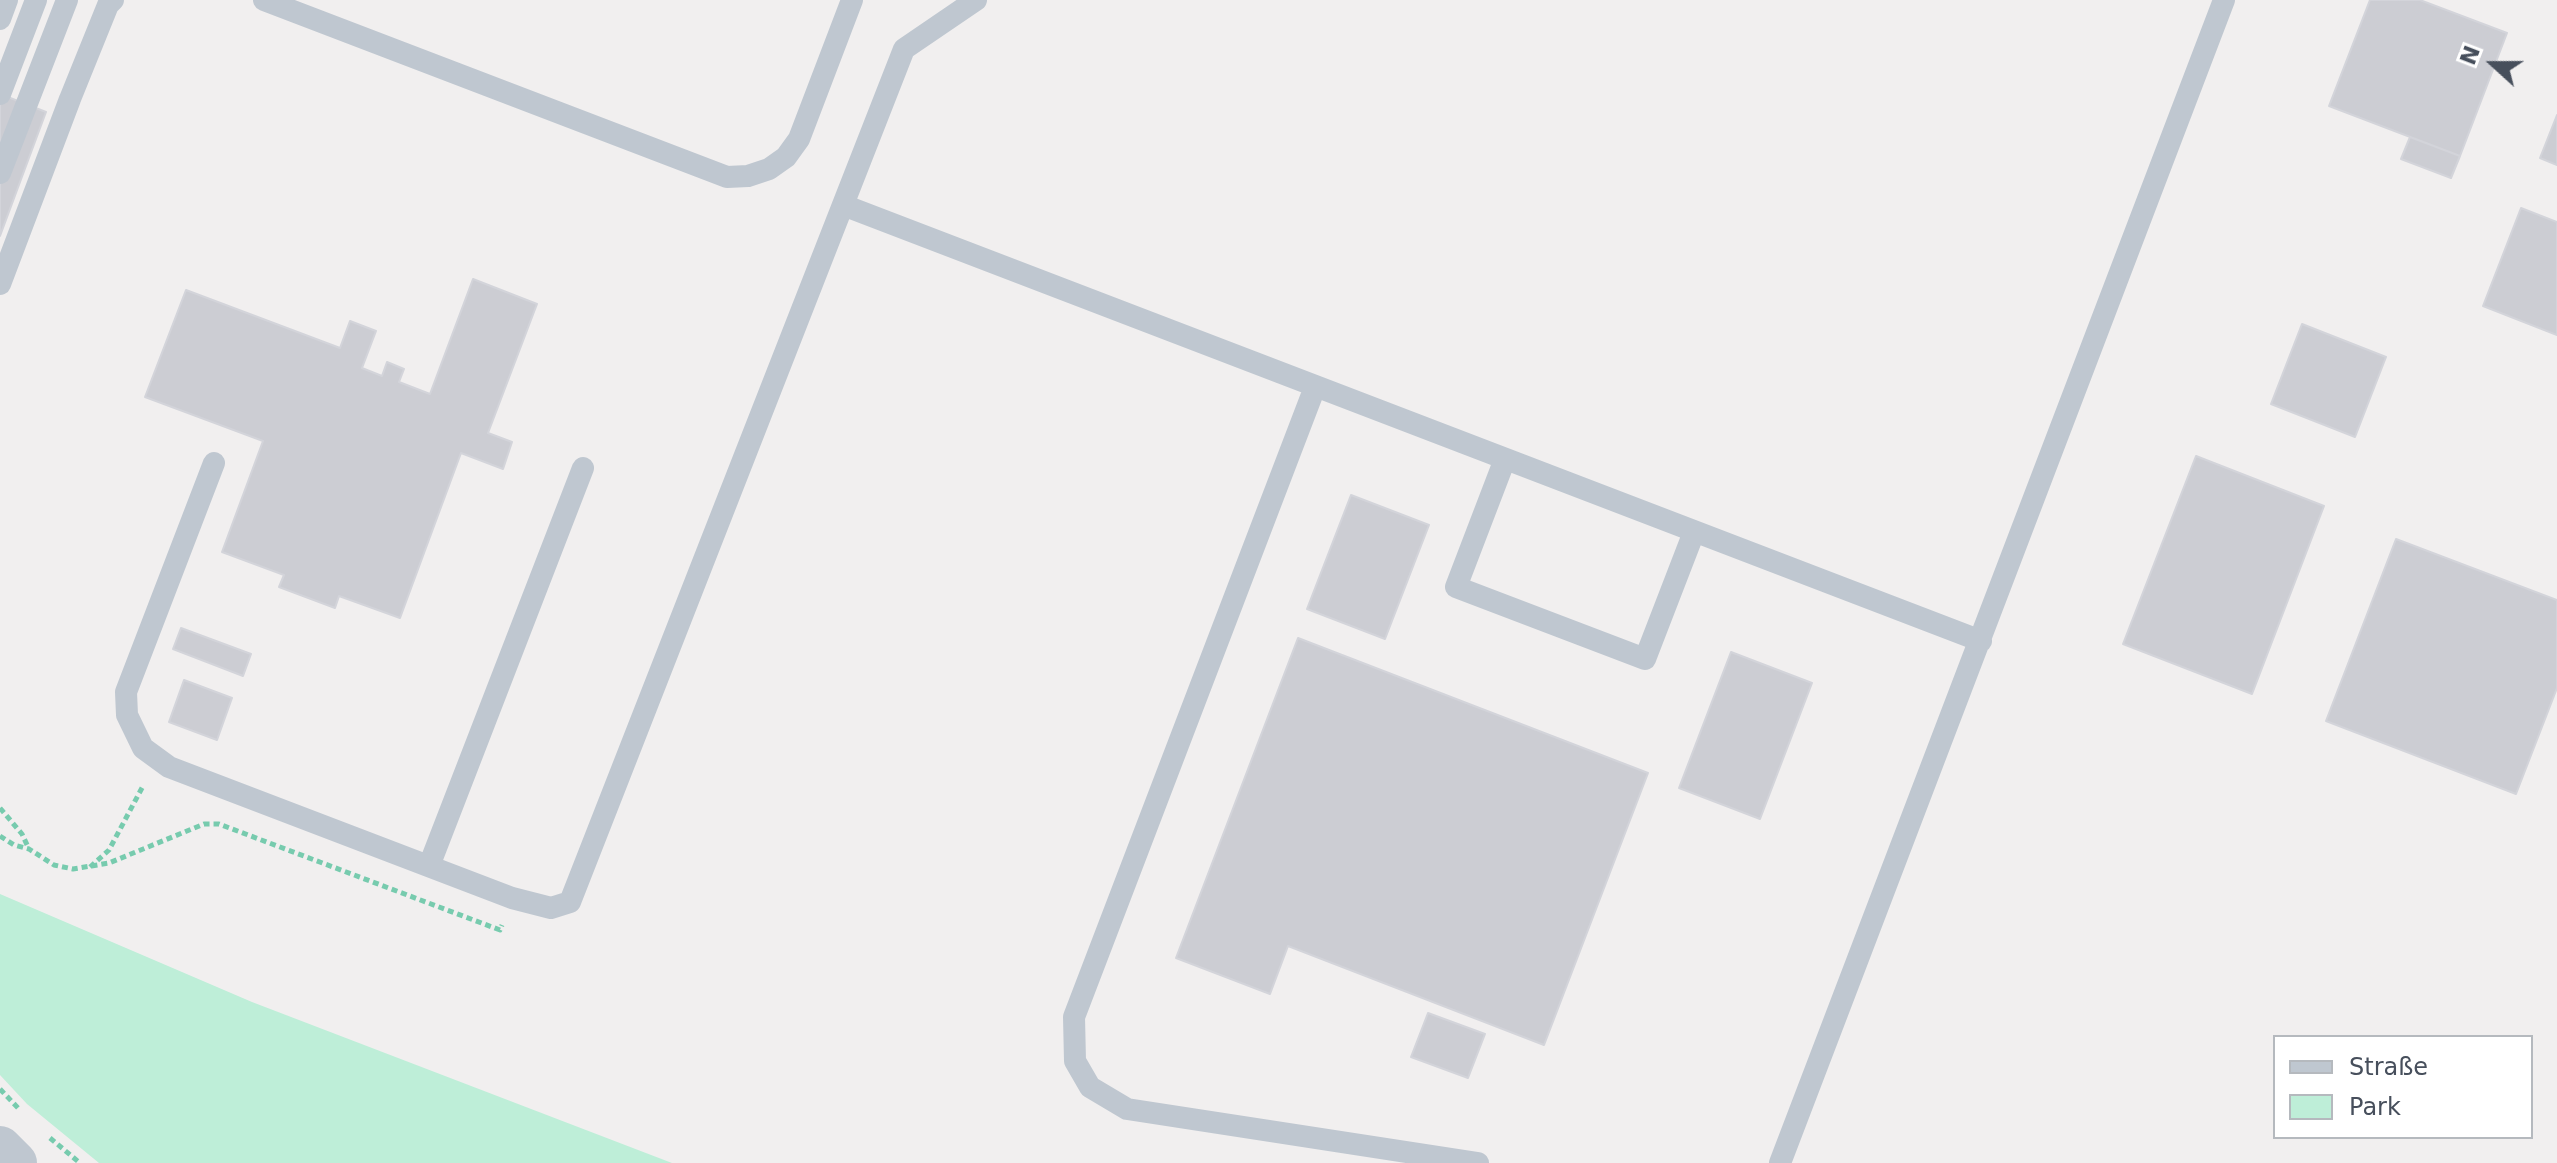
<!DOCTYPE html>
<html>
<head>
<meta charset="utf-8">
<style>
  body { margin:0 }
  #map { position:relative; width:2557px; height:1163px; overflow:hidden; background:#f1efef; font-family:"DejaVu Sans",sans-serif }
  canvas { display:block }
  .legend { position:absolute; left:2273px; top:1035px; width:260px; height:104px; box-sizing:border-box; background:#fff; border:2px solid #b5b9be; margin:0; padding:10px 14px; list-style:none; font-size:24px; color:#474f5c }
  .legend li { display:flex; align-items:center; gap:16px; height:40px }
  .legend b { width:40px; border:2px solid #b5b9be }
  .north { position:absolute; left:2453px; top:24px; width:80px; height:80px; -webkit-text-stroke:6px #fff; paint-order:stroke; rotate:291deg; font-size:22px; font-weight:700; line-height:32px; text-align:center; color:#474f5c }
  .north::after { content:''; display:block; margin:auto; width:28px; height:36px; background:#474f5c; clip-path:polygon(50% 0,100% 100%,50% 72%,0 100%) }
</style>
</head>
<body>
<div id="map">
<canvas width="2557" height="1163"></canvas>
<ul class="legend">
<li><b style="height:10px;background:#bfc7d0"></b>Straße</li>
<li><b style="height:22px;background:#beeed8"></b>Park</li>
</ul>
<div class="north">N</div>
</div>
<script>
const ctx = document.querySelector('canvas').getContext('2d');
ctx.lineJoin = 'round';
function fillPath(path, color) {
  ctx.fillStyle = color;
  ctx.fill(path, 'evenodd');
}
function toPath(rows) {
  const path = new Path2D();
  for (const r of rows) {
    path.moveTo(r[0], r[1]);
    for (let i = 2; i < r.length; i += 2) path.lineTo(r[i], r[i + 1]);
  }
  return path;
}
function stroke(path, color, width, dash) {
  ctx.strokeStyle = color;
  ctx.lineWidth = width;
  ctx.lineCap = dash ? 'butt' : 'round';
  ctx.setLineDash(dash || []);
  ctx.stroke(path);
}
fillPath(toPath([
  [0,894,252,1002,672,1163,99,1163,27,1104,0,1075]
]), '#beeed8');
const building = toPath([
  [2370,0,2420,0,2507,33,2460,156,2329,106,2370,0],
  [0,94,46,112,0,236,0,94],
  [2557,115,2557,165,2540,158,2557,115],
  [2410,137,2460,156,2451,178,2401,159,2410,137],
  [2521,208,2557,222,2557,335,2483,306,2521,208],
  [473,279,537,304,488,433,512,442,503,469,461,453,400,618,339,596,335,608,279,587,284,575,222,552,263,441,145,397,186,290,340,348,350,321,376,331,362,368,382,376,387,362,404,369,399,382,430,394,473,279],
  [2302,324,2386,357,2355,437,2271,404,2302,324],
  [2196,456,2324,506,2252,694,2123,644,2196,456],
  [1351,495,1429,525,1385,639,1307,609,1351,495],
  [2396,539,2557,600,2557,688,2516,794,2326,721,2396,539],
  [181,628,251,654,243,676,173,649,181,628],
  [1298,638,1648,773,1544,1045,1288,946,1270,994,1176,958,1298,638],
  [1731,652,1812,683,1760,819,1679,788,1731,652],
  [184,680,232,698,217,740,169,722,184,680],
  [1428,1013,1485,1034,1468,1078,1411,1057,1428,1013]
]);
fillPath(building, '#cccdd3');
stroke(building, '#d3d4da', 2);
stroke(toPath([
  [0,808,22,834,29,849],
  [0,836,14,845,29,849,54,865,73,869,109,863,204,824,219,824,500,930,502,925],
  [90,867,109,850,143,786],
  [0,1089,19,1109],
  [50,1138,80,1163]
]), '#77cbae', 5, [6, 4]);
stroke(toPath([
  [264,0,727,177,748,176,769,169,786,157,799,139,852,0],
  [0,19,7,0],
  [0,94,36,0],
  [0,173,67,0],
  [843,205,1981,641],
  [0,284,70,99,108,5,113,0],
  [1315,387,1074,1017,1075,1061,1090,1087,1127,1109,1478,1163],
  [1505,459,1456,587,1645,659,1694,532],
  [214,463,126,692,127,715,143,748,169,767,512,898,551,908,570,902,904,49,976,0],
  [429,866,583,468],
  [1780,1163,2224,0]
]), '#bfc7d0', 22);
stroke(toPath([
  [0,1148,15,1163]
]), '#bfc7d0', 44);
</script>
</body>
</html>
